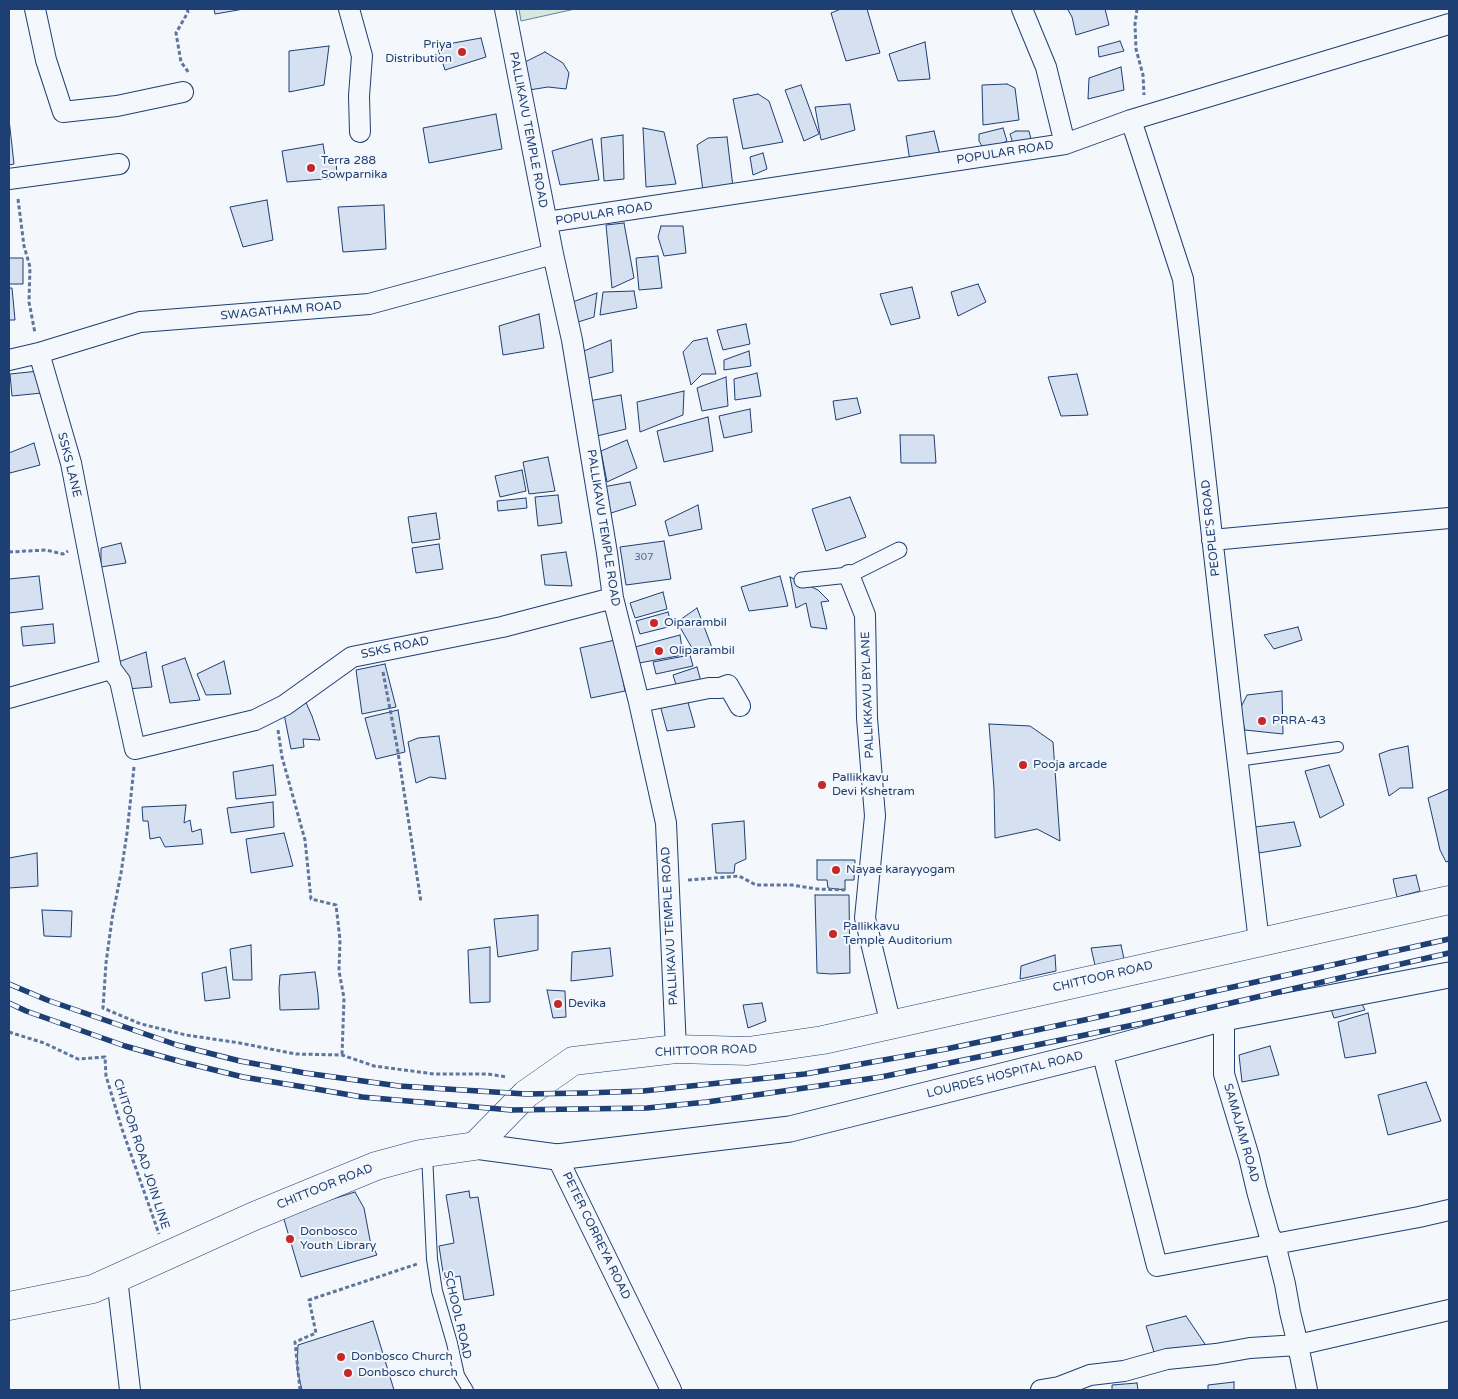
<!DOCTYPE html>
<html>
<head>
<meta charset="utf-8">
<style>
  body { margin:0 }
  #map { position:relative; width:1458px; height:1399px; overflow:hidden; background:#f4f7fb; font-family:"Varela Round",sans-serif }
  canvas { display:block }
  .frame { position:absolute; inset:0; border:10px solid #1d3f73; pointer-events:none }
</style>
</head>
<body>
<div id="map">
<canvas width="1458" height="1399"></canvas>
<div class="frame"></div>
</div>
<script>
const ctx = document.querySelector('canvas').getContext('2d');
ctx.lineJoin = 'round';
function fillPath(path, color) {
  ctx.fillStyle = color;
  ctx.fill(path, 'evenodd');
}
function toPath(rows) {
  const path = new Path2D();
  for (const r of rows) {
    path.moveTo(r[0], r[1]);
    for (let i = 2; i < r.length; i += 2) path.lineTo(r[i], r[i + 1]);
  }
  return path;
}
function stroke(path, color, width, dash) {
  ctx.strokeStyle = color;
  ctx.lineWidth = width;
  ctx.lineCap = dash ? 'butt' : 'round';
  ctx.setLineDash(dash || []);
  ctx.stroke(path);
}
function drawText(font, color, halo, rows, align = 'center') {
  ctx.font = font + ' "Varela Round",sans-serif';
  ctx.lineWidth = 4;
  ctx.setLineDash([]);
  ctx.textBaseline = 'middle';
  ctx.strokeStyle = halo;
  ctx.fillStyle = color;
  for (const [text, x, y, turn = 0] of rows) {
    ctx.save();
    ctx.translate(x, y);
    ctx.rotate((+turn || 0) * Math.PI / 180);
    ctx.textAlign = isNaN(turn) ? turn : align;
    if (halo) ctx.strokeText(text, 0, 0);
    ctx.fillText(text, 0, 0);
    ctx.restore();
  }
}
const green = toPath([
  [519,9,575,9,521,21,519,9]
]);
fillPath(green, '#d7e8df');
stroke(green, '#687fa3', 1);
const building = toPath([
  [214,9,244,9,215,14,214,9],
  [841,9,867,9,880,53,846,61,831,13,841,9],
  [1071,9,1105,9,1109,25,1076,35,1072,17,1068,10,1071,9],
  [481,38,486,57,445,70,437,46,481,38],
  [1120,41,1124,51,1099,57,1098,47,1120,41],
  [925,42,930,79,898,81,889,54,925,42],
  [329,46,324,85,289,92,289,51,329,46],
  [545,52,563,63,569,73,566,89,548,87,529,90,523,63,545,52],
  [1121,67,1124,90,1088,99,1089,78,1121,67],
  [1007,84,1015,88,1019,120,983,125,982,85,1007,84],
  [801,85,819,134,804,141,785,90,801,85],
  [758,94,769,101,783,142,743,149,733,99,758,94],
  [850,104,855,130,821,140,815,107,850,104],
  [496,114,502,149,429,163,423,128,496,114],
  [9,119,14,164,9,165,9,119],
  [643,128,664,132,676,184,646,187,643,128],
  [1003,128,1007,141,985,151,979,141,979,134,1003,128],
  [934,131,941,159,910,161,906,136,934,131],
  [1016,131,1029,131,1033,147,1015,150,1010,134,1016,131],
  [623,135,624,179,604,181,601,138,623,135],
  [727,137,733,187,703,191,697,145,708,138,727,137],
  [592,139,599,180,560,185,552,151,592,139],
  [323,144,325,156,336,158,337,178,287,182,282,151,323,144],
  [763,153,767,169,753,175,750,157,763,153],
  [267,200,273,240,243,247,230,207,267,200],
  [384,205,386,249,343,252,338,207,384,205],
  [624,223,634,278,612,288,606,225,624,223],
  [661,226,683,226,686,253,664,256,658,237,661,226],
  [658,256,662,288,639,290,636,258,658,256],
  [9,258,23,258,23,284,9,284,9,258],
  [978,284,986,302,958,316,951,292,978,284],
  [912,287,920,318,891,325,880,294,912,287],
  [9,288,12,288,15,320,9,320,9,288],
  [634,291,637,308,600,315,603,292,634,291],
  [597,293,594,317,575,323,570,303,597,293],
  [539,314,544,348,503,355,499,326,539,314],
  [746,324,750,344,723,350,717,330,746,324],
  [707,338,716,374,702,374,691,385,683,352,693,341,707,338],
  [611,340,613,372,585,379,584,351,611,340],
  [749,351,751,366,724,370,724,360,749,351],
  [39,371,42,393,12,396,10,374,39,371],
  [757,373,761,396,735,400,734,379,757,373],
  [1077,374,1088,415,1061,416,1048,377,1077,374],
  [726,377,728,406,702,411,697,388,726,377],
  [684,391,683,415,640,432,637,402,684,391],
  [621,395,626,429,597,436,589,401,621,395],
  [857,398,861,413,836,420,833,401,857,398],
  [750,409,752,432,724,438,719,416,750,409],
  [708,417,713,451,664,462,657,431,708,417],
  [900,435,934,435,936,463,901,463,900,435],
  [627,440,637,468,607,482,601,451,627,440],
  [34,443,40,465,10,473,9,469,9,453,34,443],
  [548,457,555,491,529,494,523,462,548,457],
  [522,470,526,491,500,497,495,476,522,470],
  [630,482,636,505,608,514,603,487,630,482],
  [558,495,562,523,538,526,535,497,558,495],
  [850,497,866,537,826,551,812,509,850,497],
  [526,498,527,508,498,511,497,501,526,498],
  [698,505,702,529,669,536,665,521,698,505],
  [436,513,440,539,412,543,408,517,436,513],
  [664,541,671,579,626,585,620,547,664,541],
  [121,543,126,563,101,567,101,548,121,543],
  [439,544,443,569,416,573,412,548,439,544],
  [566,552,572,586,545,585,541,555,566,552],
  [39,576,43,609,9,613,9,579,39,576],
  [780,576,788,606,749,611,741,587,780,576],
  [790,577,818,590,829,601,821,602,827,629,811,627,806,603,796,608,790,577],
  [663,592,667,609,635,618,630,603,663,592],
  [697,608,714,653,696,655,677,622,697,608],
  [668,612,672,626,640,634,636,621,668,612],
  [53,624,55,643,23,646,21,627,53,624],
  [1298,627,1302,640,1274,649,1264,635,1298,627],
  [680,635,683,655,639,663,635,647,680,635],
  [615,640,625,691,591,698,580,648,615,640],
  [146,652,152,687,127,689,118,662,146,652],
  [690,655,693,666,656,674,653,662,690,655],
  [185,658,200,700,170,703,162,666,185,658],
  [224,661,231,694,206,695,197,674,224,661],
  [385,664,396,707,362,714,356,670,385,664],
  [697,667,702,685,678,691,673,675,697,667],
  [300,689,312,716,320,740,303,739,304,747,291,749,281,699,300,689],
  [1282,691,1283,734,1245,730,1239,711,1247,695,1282,691],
  [687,699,695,727,667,731,660,705,687,699],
  [398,710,405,752,376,759,365,718,398,710],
  [989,724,1030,726,1053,742,1060,841,1037,829,995,838,994,789,989,724],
  [439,736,446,779,430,777,416,783,408,742,418,738,439,736],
  [1408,746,1413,788,1400,788,1389,796,1379,754,1390,750,1408,746],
  [273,765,276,795,236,799,233,772,273,765],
  [1329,765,1344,805,1320,818,1305,771,1329,765],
  [1449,789,1449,861,1446,862,1440,850,1428,798,1449,789],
  [273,802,274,827,231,833,227,808,273,802],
  [186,805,184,823,190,820,192,832,201,829,203,844,165,847,160,837,150,839,148,821,143,821,142,807,186,805],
  [744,821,746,859,735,864,734,873,716,873,712,824,744,821],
  [1294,822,1301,846,1259,853,1255,827,1294,822],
  [284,833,293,866,251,873,246,839,284,833],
  [37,853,38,886,9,888,9,858,37,853],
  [817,860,855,860,854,880,845,880,845,890,828,888,827,880,817,880,817,860],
  [1416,875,1420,891,1397,897,1393,879,1416,875],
  [815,895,849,895,850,973,831,974,817,973,815,895],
  [42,910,72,911,71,937,44,936,42,910],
  [538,915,538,950,498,957,494,919,538,915],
  [251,945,252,980,233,980,230,949,251,945],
  [1121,945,1124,959,1095,965,1091,948,1121,945],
  [490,947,490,1002,470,1003,468,950,490,947],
  [610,948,613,976,571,981,572,952,610,948],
  [1055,955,1056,971,1020,979,1021,966,1055,955],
  [226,967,230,998,205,1001,202,973,226,967],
  [315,972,318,994,319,1009,280,1010,279,989,280,975,315,972],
  [1353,986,1365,1010,1334,1018,1326,995,1353,986],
  [547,990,565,991,566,1017,553,1018,547,990],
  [762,1003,766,1021,748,1028,743,1005,762,1003],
  [1368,1013,1376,1053,1345,1058,1338,1022,1368,1013],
  [1270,1046,1279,1075,1242,1082,1239,1055,1270,1046],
  [1426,1082,1441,1121,1388,1135,1378,1095,1426,1082],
  [469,1191,470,1198,478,1197,494,1295,464,1300,460,1276,444,1279,439,1246,454,1243,446,1195,469,1191],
  [355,1192,364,1208,370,1240,377,1255,301,1277,283,1216,304,1208,355,1192],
  [1186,1316,1207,1347,1154,1352,1146,1326,1186,1316],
  [373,1321,394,1390,302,1390,297,1369,298,1345,373,1321],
  [1234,1382,1234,1390,1208,1390,1208,1385,1234,1382],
  [1137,1383,1138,1390,1112,1390,1112,1385,1137,1383]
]);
fillPath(building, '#d5e0f0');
stroke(building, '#1d3f73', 1);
const service = toPath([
  [1237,761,1338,747],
  [427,1154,432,1259,437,1291,452,1343,459,1375,468,1390]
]);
const pedestrian = toPath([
  [802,580,849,575,899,550]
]);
const minor = toPath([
  [35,9,46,60,63,112,117,106,183,92],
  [349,9,362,56,359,96,360,132],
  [505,9,553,254,572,340,607,553,613,598,639,702,666,823,676,1049],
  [1022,9,1046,67,1065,144],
  [1131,120,1183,279,1233,722,1259,942],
  [9,179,119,164],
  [547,222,1065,144,1131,120,1449,24],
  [39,353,71,463,111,669,120,681,135,749,255,720,285,705,352,657,502,627,613,598],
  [9,360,39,353,140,322,369,304,553,254],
  [1212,540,1449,518],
  [849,575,865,615,867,718,875,816,865,918,891,1025],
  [9,698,111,669],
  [639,702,709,688,720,688,728,685,740,706],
  [1224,1018,1224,1074,1249,1157,1257,1191,1269,1234,1275,1244,1285,1284,1290,1312,1298,1345,1307,1390],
  [1102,1051,1157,1266,1419,1217,1449,1210],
  [557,1157,671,1390],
  [117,1278,130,1390],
  [1041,1390,1059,1387,1090,1375,1124,1371,1167,1359,1216,1354,1250,1348,1298,1345,1449,1310]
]);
const tertiary = toPath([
  [475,1146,557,1157,790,1129,1102,1051,1224,1018,1449,975]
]);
const secondary = toPath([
  [9,1306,93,1289,252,1217,376,1166,420,1154,475,1146,526,1094,573,1061,676,1049,748,1051,823,1040,1449,900]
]);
stroke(service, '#1d3f73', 12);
stroke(pedestrian, '#1d3f73', 17);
stroke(minor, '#1d3f73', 22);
stroke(tertiary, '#1d3f73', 27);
stroke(secondary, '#1d3f73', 29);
stroke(toPath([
  [187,9,188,12,176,33,181,62,189,73],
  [1137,9,1135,24,1136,49,1143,75,1144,95],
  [18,199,24,246,30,267,29,302,35,333],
  [9,552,46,550,63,554,68,551],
  [383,672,397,746,421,902],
  [278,730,282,757,305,840,311,899,336,905,340,940,339,971,344,998,342,1055],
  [134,767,127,833,121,873,112,919,106,963,103,1008,141,1024,186,1035,240,1043,296,1054,342,1055,374,1066,434,1074,488,1074,507,1077],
  [688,880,739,876,756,885,792,885,817,889,847,890],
  [9,1032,44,1043,78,1059,105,1057,106,1076,122,1129,159,1234],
  [300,1390,295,1342,316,1333,309,1300,417,1264]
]), '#5e769c', 3, [4, 2.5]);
stroke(service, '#f4f7fb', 10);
stroke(pedestrian, '#f4f7fb', 15);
stroke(minor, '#f4f7fb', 20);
stroke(tertiary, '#f4f7fb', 25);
stroke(secondary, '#f4f7fb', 28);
const rail = toPath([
  [9,984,47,1000,177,1045,240,1061,305,1073,399,1086,526,1094,585,1093,643,1091,805,1074,878,1061,946,1049,1089,1019,1449,939],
  [9,1003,26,1011,125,1046,182,1062,243,1077,310,1088,362,1097,511,1110,647,1108,707,1102,881,1077,1148,1022,1449,953]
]);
stroke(rail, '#1d3f73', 5.5);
stroke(rail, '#f4f7fb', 4, [11]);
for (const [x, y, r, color] of [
  [462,52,5,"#c62828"],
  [311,168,5,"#c62828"],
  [654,623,5,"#c62828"],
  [659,651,5,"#c62828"],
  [1262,721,5,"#c62828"],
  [1023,765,5,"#c62828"],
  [822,785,5,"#c62828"],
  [836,870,5,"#c62828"],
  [833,934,5,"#c62828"],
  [558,1004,5,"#c62828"],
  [290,1239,5,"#c62828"],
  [341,1357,5,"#c62828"],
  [348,1373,5,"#c62828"]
]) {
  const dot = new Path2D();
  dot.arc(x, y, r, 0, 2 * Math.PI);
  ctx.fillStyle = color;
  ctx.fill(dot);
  stroke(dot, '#f4f7fb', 2);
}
drawText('10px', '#4b6792', null, [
  ["307",644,557]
]);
drawText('12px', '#1d3f73', '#f4f7fb', [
  ["Priya",452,45,"right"],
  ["Distribution",452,59,"right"],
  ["Terra 288",321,161],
  ["Sowparnika",321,175],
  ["Oiparambil",664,623],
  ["Oliparambil",669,651],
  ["PRRA-43",1272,721],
  ["Pooja arcade",1033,765],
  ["Pallikkavu",832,778],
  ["Devi Kshetram",832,792],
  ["Nayae karayyogam",846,870],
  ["Pallikkavu",843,927],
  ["Temple Auditorium",843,941],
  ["Devika",568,1004],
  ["Donbosco",300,1232],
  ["Youth Library",300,1246],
  ["Donbosco Church",351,1357],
  ["Donbosco church",358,1373]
], 'left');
drawText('12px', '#1d3f73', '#f4f7fb', [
  ["PALLIKAVU TEMPLE ROAD",528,130,79],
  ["POPULAR ROAD",1005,153,-9],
  ["POPULAR ROAD",604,214,-9],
  ["SWAGATHAM ROAD",281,311,-5],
  ["SSKS LANE",69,465,76],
  ["PALLIKAVU TEMPLE ROAD",603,528,81],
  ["PEOPLE'S ROAD",1211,528,-96],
  ["SSKS ROAD",395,648,-12],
  ["PALLIKKAVU BYLANE",868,695,-92],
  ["PALLIKAVU TEMPLE ROAD",670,926,-93],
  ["CHITTOOR ROAD",1103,977,-13],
  ["CHITTOOR ROAD",706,1051,-2],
  ["LOURDES HOSPITAL ROAD",1005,1075,-14],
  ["SAMAJAM ROAD",1241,1133,74],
  ["CHITOOR ROAD JOIN LINE",141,1154,72],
  ["CHITTOOR ROAD",325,1187,-22],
  ["PETER CORREYA ROAD",596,1236,64],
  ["SCHOOL ROAD",457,1315,77]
]);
</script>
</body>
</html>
